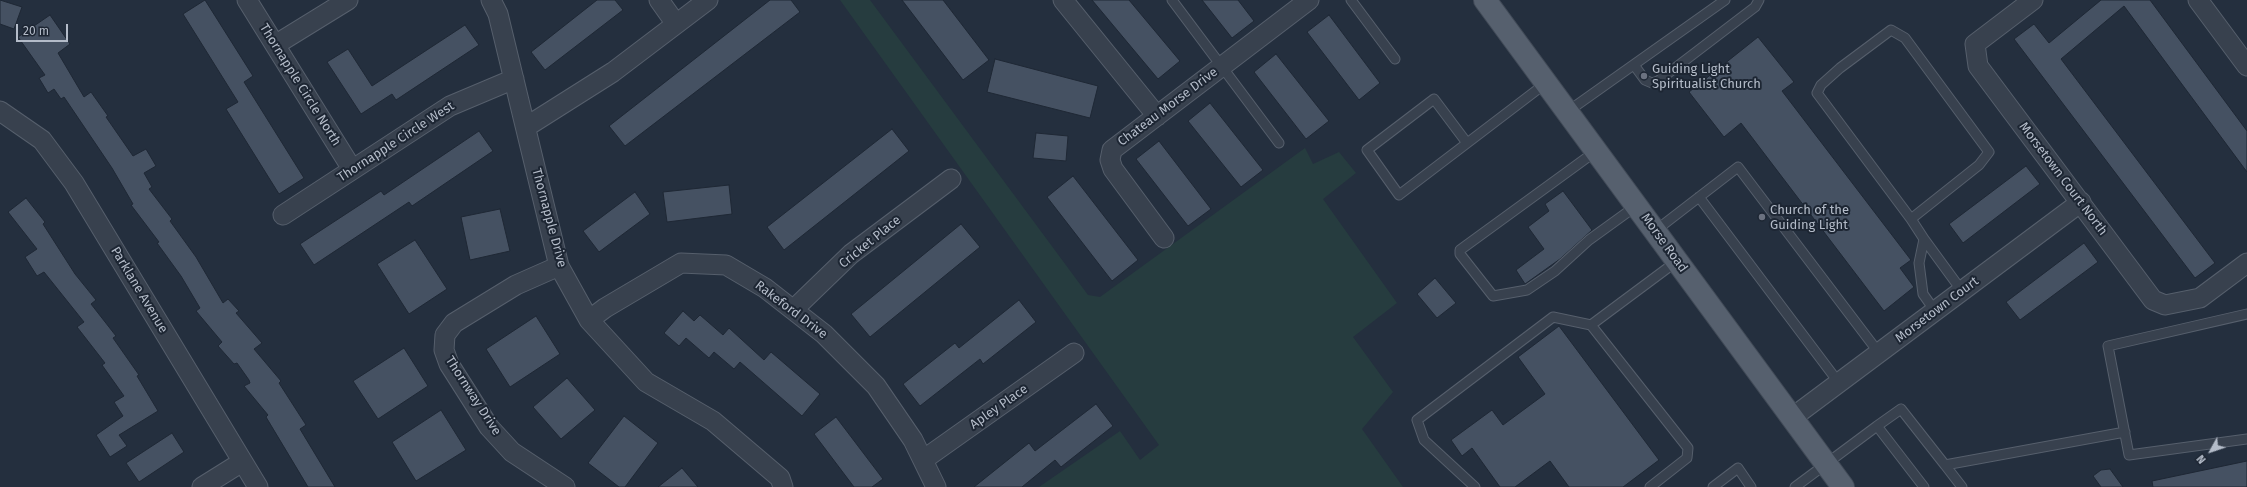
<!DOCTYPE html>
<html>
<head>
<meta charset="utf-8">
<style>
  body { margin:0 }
  #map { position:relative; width:2247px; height:487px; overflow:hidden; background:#242f3e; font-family:"Fira Sans",sans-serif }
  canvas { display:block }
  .north { position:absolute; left:2191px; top:431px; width:40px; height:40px; -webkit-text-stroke:3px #1d2633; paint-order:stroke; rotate:230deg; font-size:11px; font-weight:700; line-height:16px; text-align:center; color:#b4bcc9 }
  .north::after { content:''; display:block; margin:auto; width:14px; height:18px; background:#b4bcc9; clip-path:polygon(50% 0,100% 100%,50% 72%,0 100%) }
  .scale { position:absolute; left:16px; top:24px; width:52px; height:18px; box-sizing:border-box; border:2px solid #b4bcc9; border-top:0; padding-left:5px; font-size:12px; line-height:14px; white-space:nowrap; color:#b4bcc9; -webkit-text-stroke:3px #1d2633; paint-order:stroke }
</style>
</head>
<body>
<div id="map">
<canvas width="2247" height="487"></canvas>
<div class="north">N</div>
<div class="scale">20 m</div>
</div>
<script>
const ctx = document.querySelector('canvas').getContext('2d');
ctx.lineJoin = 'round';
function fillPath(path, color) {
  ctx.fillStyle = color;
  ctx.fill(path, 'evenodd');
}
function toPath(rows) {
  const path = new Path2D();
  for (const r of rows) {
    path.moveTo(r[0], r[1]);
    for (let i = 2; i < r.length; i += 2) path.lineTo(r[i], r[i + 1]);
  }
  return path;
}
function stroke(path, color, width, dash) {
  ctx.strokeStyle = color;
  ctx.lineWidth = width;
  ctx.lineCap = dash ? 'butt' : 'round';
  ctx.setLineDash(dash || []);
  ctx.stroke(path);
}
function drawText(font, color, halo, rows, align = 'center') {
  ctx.font = font + ' "Fira Sans",sans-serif';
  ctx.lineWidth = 4;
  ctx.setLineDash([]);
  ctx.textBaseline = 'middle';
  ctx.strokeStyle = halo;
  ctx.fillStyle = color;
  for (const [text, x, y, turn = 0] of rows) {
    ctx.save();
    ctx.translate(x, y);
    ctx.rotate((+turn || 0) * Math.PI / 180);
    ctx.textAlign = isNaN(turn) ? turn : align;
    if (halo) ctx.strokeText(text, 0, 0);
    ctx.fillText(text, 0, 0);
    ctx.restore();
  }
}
fillPath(toPath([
  [840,0,870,0,1088,295,1100,297,1305,148,1313,164,1339,152,1356,173,1323,199,1397,303,1353,337,1393,392,1362,429,1403,487,1039,487,1120,431,1140,460,1159,445]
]), '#263c3f');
const building = toPath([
  [0,0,22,7,14,29,0,24,0,0],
  [205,0,253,76,244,82,304,178,279,194,226,109,238,102,183,14,205,0],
  [597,0,615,0,623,10,545,70,531,52,597,0],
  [770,0,791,0,800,12,625,146,609,126,770,0],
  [902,0,943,0,989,60,963,80,902,0],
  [1092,0,1129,0,1180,61,1158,79,1092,0],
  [1202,0,1238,0,1254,21,1232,38,1202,0],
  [2101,0,2150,0,2247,131,2247,172,2124,6,2061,59,2215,263,2195,278,2014,39,2034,24,2049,43,2101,0],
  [50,15,70,44,58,53,84,97,91,92,108,116,106,117,133,156,146,149,156,166,144,173,152,187,149,189,172,219,170,221,196,257,223,303,228,299,239,311,236,313,262,343,254,349,281,381,279,383,306,425,300,429,335,487,308,487,266,417,268,415,244,386,250,383,249,380,237,363,234,364,218,346,222,342,196,311,200,308,181,276,157,243,159,242,131,205,133,204,112,168,64,97,61,99,54,89,48,93,39,78,45,75,18,37,50,15],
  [1329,15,1380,83,1359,100,1307,32,1329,15],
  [465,25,479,45,396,100,392,94,361,114,327,62,348,49,372,86,465,25],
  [1758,37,1794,82,1782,91,1911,260,1900,268,1914,287,1884,311,1741,123,1724,137,1689,92,1758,37],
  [1276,54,1329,121,1306,139,1254,72,1276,54],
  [995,59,1098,86,1090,118,987,92,995,59],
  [1210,103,1263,170,1241,187,1188,121,1210,103],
  [892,129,909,151,784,250,767,227,892,129],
  [479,131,493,151,412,206,409,202,314,265,300,244,381,191,384,195,479,131],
  [1036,133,1068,136,1066,161,1033,158,1036,133],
  [1159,141,1211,209,1188,226,1136,159,1159,141],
  [2026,166,2040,184,1963,243,1949,224,2026,166],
  [1073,176,1138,260,1112,281,1047,197,1073,176],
  [729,185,732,214,667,222,663,192,729,185],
  [1563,191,1592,230,1560,259,1525,284,1516,270,1544,249,1528,227,1549,211,1545,204,1563,191],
  [635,192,650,214,599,252,583,231,635,192],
  [26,198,45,222,43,224,75,274,96,300,91,304,116,336,113,338,139,375,137,376,158,411,119,435,127,446,110,457,96,435,123,416,114,402,124,396,102,365,105,363,77,327,84,322,44,272,37,276,25,257,37,249,8,212,26,198],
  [500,209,510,251,470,260,461,217,500,209],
  [961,224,980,247,870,337,851,314,961,224],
  [415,240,447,289,409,314,377,264,415,240],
  [2084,243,2098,262,2020,320,2006,302,2084,243],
  [1435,278,1456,303,1437,318,1417,294,1435,278],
  [1019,300,1036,322,983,364,980,359,920,406,903,384,955,343,959,348,1019,300],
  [683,311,694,321,700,315,723,335,729,328,764,360,771,352,820,394,802,416,740,362,734,369,714,352,709,358,686,338,679,346,664,333,683,311],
  [536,316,560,354,510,387,486,349,536,316],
  [1559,326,1659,460,1623,487,1569,487,1550,461,1515,487,1500,487,1472,448,1462,456,1451,440,1492,410,1503,425,1545,394,1518,357,1559,326],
  [404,348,428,386,378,419,353,381,404,348],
  [567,378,595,410,561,439,533,407,567,378],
  [1096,404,1113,426,1061,467,1055,460,1022,487,974,487,1029,443,1035,451,1096,404],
  [441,410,466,450,416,481,392,442,441,410],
  [624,416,658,443,625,487,619,487,588,463,624,416],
  [836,417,883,479,872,487,854,487,814,434,836,417],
  [172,433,184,452,139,482,126,463,172,433],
  [2247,461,2247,487,2153,487,2152,481,2247,461],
  [682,468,698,487,658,487,682,468],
  [2110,469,2123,487,2101,487,2093,476,2101,470,2110,469]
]);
fillPath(building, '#455162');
stroke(building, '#1f2835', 1);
const service = toPath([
  [1172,0,1279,143],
  [1351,0,1395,59],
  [1634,65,1645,80,1652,83,1658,81,1755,7,1759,0],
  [1567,112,1725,0],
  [1467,143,1434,99,1367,150,1399,195,1546,83],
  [1596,151,1460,250,1460,254,1493,296,1527,290,1555,271,1589,240,1636,206],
  [1699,197,1839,383],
  [1911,219,1979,165,1989,152,1905,38,1891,30,1840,68,1821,85,1817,93,1911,219,1924,239,1919,263,1923,294,1935,311],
  [1655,231,1738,167,1879,353],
  [1924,239,1962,291],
  [2247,314,2108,346,2129,455,2247,439],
  [1591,325,1677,261],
  [1877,426,1901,409,1945,465],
  [1475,487,1424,440,1417,420,1553,317,1591,325,1688,448,1687,458,1650,487],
  [1713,487,1738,468,1751,487],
  [1795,487,1877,426,1924,487],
  [1962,487,1945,465,2125,432]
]);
const minor = toPath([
  [247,0,352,169],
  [491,0,498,14,559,266,589,320,646,382,713,421,780,478,783,487],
  [659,0,676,24],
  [1063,0,1157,116],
  [2033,0,1975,44,1978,66,2153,300,2165,305,2200,298,2247,263],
  [2198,0,2247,66],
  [275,45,348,0],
  [0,111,42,140,74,183,258,487],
  [526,127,613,72,708,0],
  [283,215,450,106,514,79],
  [1164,238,1113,169,1110,160,1112,150,1309,0],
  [559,266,516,285,454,323,445,335,444,350,449,364,489,427,512,452,565,487],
  [793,310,851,254,951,179],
  [589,320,605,308,681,263,726,265,765,288,824,334,876,386,913,440,936,487],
  [1793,417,2081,202],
  [923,460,1074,353],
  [202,487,242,462]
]);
const primary = toPath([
  [1485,0,1843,487]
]);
stroke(service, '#565f6c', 11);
stroke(minor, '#565f6c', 21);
stroke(primary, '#414a57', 24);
stroke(service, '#38414e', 9);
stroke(minor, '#38414e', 19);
stroke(primary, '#56606e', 22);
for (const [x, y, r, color] of [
  [1644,76,4,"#6b7280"],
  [1762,217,4,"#6b7280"]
]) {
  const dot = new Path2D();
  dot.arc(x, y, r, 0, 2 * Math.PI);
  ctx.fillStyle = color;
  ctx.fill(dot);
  stroke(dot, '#1d2633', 1.5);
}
drawText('13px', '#b4bcc9', '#1d2633', [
  ["Guiding Light",1652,69],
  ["Spiritualist Church",1652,84],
  ["Church of the",1770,210],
  ["Guiding Light",1770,225]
], 'left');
drawText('13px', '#b4bcc9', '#1d2633', [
  ["Thornapple Circle North",300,85,58],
  ["Chateau Morse Drive",1168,107,-37],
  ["Thornapple Circle West",396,142,-33],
  ["Morsetown Court North",2063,179,53],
  ["Thornapple Drive",549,218,75],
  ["Cricket Place",870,242,-39],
  ["Morse Road",1664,243,54],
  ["Parklane Avenue",139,290,59],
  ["Rakeford Drive",791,310,37],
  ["Morsetown Court",1937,310,-37],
  ["Thornway Drive",473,396,57],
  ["Apley Place",999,407,-35]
]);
</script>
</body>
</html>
